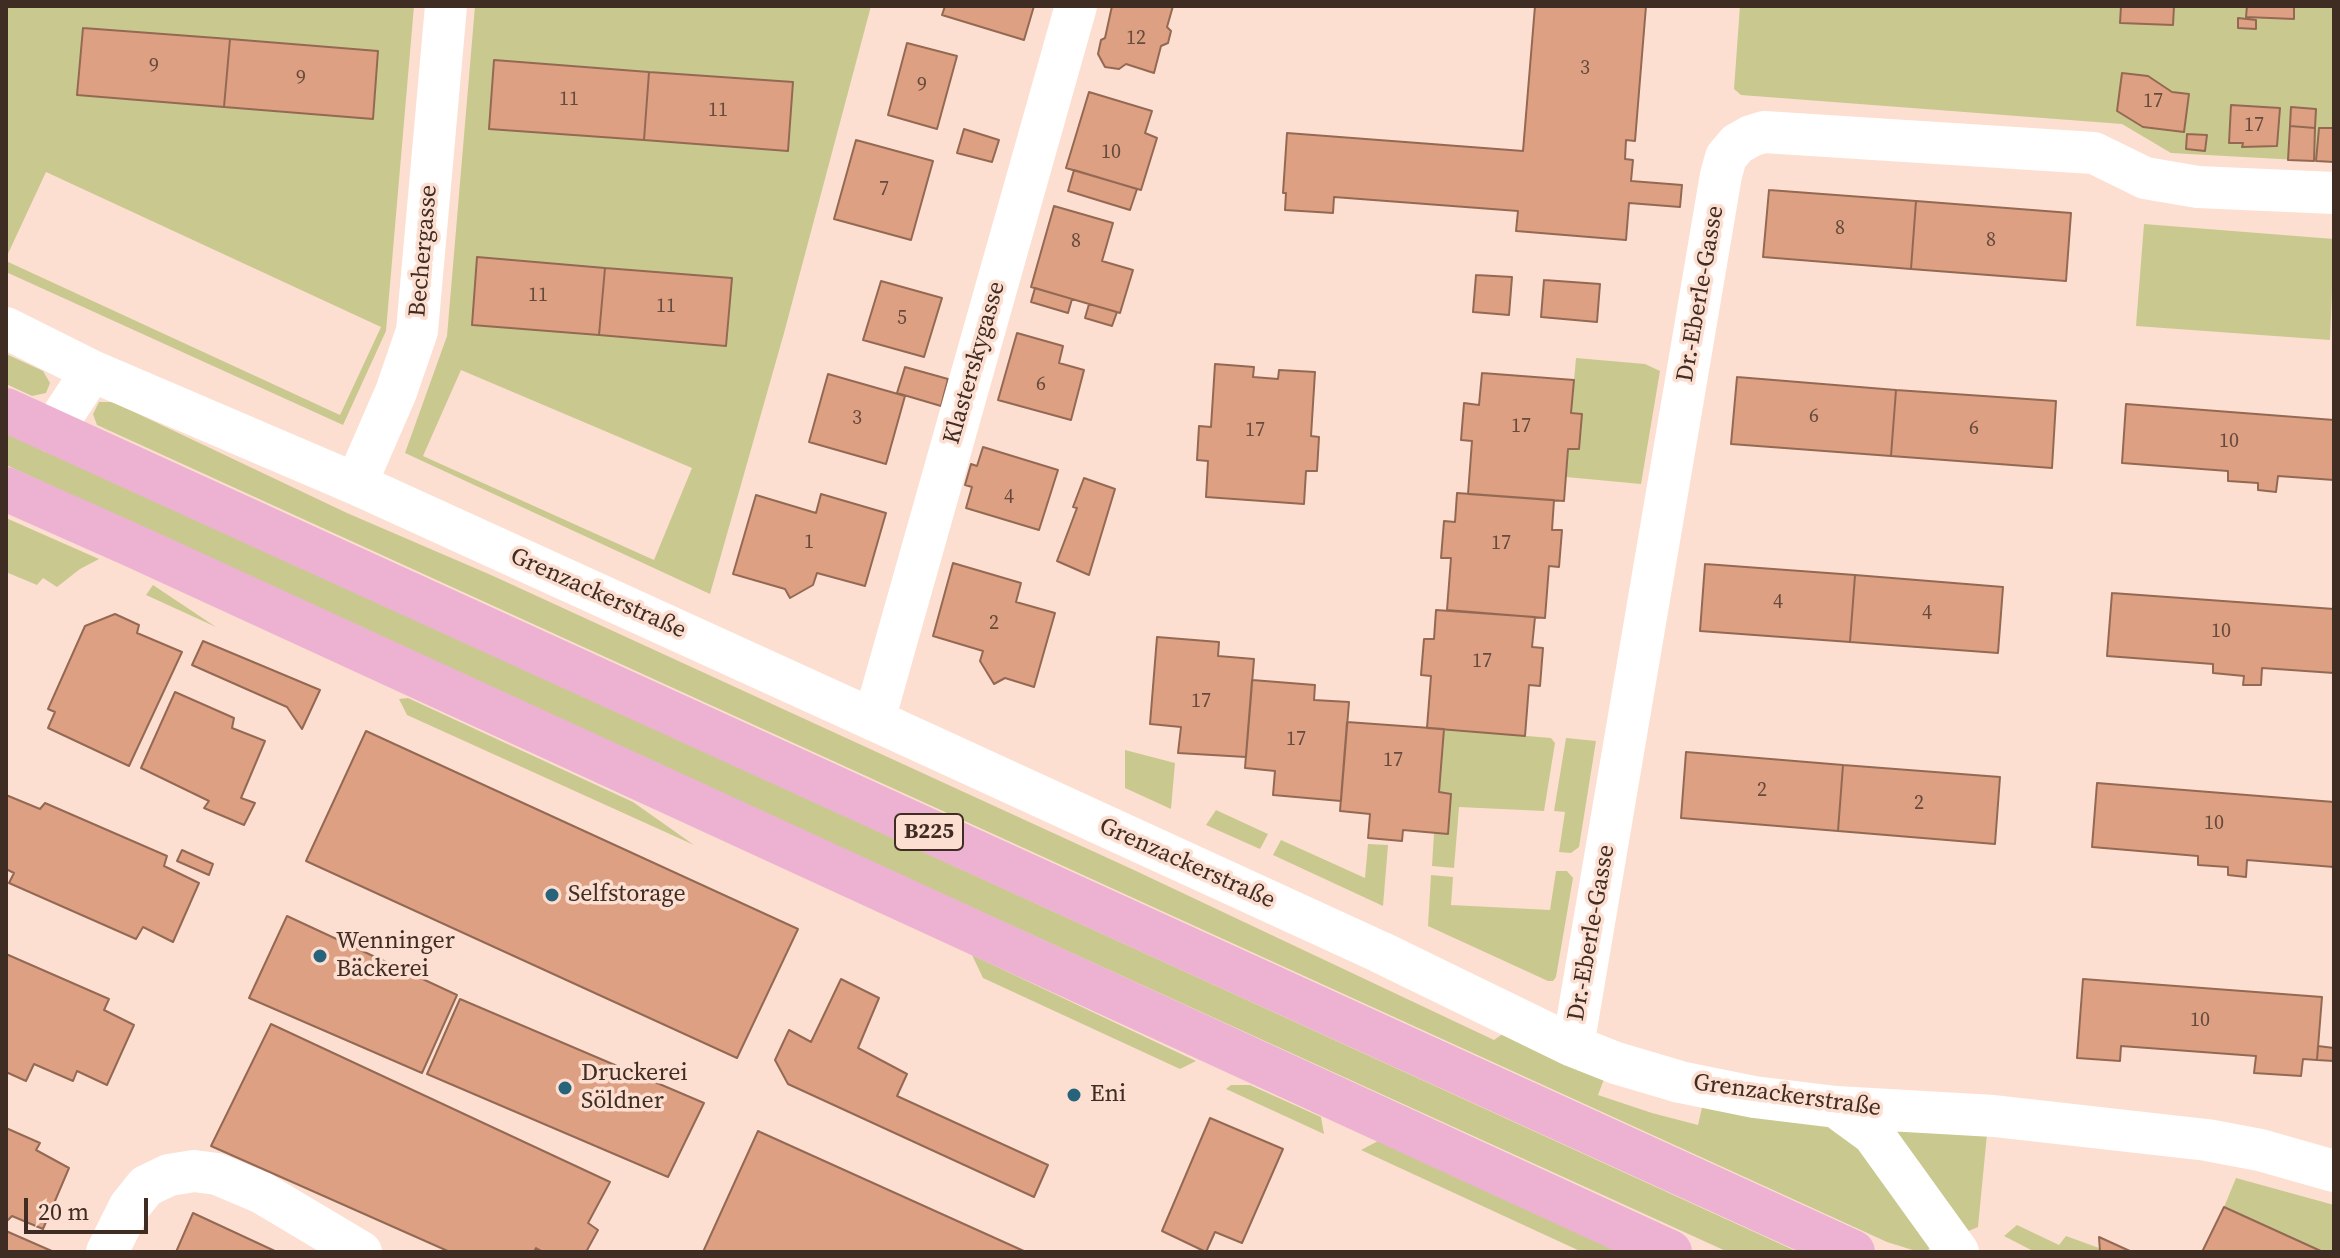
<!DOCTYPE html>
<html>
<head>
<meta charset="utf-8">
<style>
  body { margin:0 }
  #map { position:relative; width:2340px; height:1258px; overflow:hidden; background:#fcdfd1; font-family:"Source Serif 4",serif }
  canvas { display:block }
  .frame { position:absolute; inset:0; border:8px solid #3f2d24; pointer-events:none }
  .scale { position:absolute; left:24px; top:1198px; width:124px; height:36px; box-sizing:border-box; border:4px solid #3f2d24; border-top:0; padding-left:10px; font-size:24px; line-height:28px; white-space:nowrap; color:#3f2d24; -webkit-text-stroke:6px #fcdfd1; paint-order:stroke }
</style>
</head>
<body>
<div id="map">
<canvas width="2340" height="1258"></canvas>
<div class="frame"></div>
<div class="scale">20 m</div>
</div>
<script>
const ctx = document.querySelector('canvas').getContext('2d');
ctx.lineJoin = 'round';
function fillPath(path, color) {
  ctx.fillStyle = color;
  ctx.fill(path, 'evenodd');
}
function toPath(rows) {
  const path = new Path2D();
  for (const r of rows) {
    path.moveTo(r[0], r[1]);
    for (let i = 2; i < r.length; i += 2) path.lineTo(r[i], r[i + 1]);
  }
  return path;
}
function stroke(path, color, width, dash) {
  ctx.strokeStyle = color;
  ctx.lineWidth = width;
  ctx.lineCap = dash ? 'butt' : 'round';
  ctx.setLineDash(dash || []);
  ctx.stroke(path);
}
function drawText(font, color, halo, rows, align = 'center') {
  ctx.font = font + ' "Source Serif 4",serif';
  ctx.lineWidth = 7;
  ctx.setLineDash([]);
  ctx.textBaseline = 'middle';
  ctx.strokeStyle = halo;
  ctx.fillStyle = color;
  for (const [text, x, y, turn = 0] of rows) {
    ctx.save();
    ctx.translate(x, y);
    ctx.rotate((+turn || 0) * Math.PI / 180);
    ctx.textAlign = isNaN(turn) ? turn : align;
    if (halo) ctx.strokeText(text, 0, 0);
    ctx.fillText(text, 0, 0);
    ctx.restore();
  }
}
fillPath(toPath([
  [6,6,414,6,386,331,343,425,6,272,6,261,340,415,381,327,46,172,6,258],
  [83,28,377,51,373,119,78,95],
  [475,6,871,6,784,333,710,594,405,453,447,336],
  [495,60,792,82,788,151,720,146],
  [478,258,731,278,726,345,472,325],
  [461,370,692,468,654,560,423,456],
  [1740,6,2334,6,2334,162,2171,153,2122,124,1741,95,1734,89],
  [2144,224,2334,239,2330,340,2136,326],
  [6,354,43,371,50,383,46,393,32,396,6,384],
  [1576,358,1645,364,1660,371,1641,484,1566,477,1568,449,1579,449,1582,414,1571,413],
  [99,402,113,402,347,513,491,575,1136,871,1494,1040,1507,1031,1606,1074,1598,1095,1652,1113,1698,1125,1703,1103,1830,1125,1850,1133,1930,1244,1929,1249,1926,1252,1919,1252,1887,1242,97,425,93,414],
  [6,432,1118,941,1798,1252,1728,1252,534,708,6,465],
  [6,518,99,559,80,569,57,587,43,578,37,585,6,572],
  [153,585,216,627,146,595],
  [408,698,633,802,694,845,407,715,399,699],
  [1444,729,1551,738,1555,743,1544,811,1459,807,1454,868,1432,866,1434,833,1448,834,1439,792],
  [1566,738,1596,741,1579,847,1571,853,1559,852,1565,812,1554,811],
  [1125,750,1175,763,1171,809,1125,788],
  [1216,810,1268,834,1260,849,1206,825],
  [1281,840,1365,878,1368,844,1388,845,1383,906,1273,855],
  [1556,871,1567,871,1573,878,1556,977,1553,981,1548,981,1428,926,1431,875,1453,877,1451,905,1550,910],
  [972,955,1196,1061,1180,1069,983,978],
  [1231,1085,1250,1085,1321,1117,1324,1134,1226,1089],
  [1891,1125,1987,1134,1978,1227,1966,1232],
  [1378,1141,1620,1252,1582,1252,1361,1150],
  [2236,1178,2334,1205,2334,1252,2323,1252,2224,1207],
  [2017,1225,2059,1245,2066,1236,2099,1248,2100,1252,2035,1252,2004,1236]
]), '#c9c98f');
const building = toPath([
  [945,6,1034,6,1024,40,942,15,945,6],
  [1112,6,1173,6,1167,27,1171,31,1168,43,1161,46,1154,73,1126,64,1119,69,1105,67,1098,54,1101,40,1105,38,1112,6],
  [1535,6,1646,6,1635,141,1626,140,1625,159,1633,160,1631,181,1682,185,1680,207,1629,203,1626,240,1516,231,1518,211,1334,197,1333,213,1285,210,1286,193,1283,193,1287,133,1523,151,1535,6],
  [2121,6,2174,6,2173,25,2120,23,2121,6],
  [2247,6,2294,6,2294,19,2246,17,2247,6],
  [2238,18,2256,20,2256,29,2238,28,2238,18],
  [83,28,230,39,224,107,77,95,83,28],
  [230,39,378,51,373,119,224,107,230,39],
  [907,43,957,56,937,129,888,115,907,43],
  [494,60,649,72,644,140,489,129,494,60],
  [649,72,793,82,788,151,644,140,649,72],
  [2122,73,2148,76,2172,92,2189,94,2184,132,2143,127,2117,111,2122,73],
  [1089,92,1152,111,1145,133,1157,138,1141,190,1066,168,1089,92],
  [2231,105,2280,108,2277,146,2242,147,2243,143,2229,143,2231,105],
  [2291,107,2316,109,2315,128,2290,126,2291,107],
  [2290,126,2315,128,2314,161,2288,160,2290,126],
  [2319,128,2334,128,2334,162,2316,161,2319,128],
  [964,129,999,140,992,162,957,153,964,129],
  [2187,134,2207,135,2205,151,2186,149,2187,134],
  [856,140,933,161,911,240,834,219,856,140],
  [1074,170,1137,189,1130,210,1068,191,1074,170],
  [1769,190,1916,201,1911,269,1763,257,1769,190],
  [1916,201,2071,213,2066,281,1911,269,1916,201],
  [1054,206,1113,223,1102,261,1133,270,1120,313,1031,287,1054,206],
  [477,257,605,268,599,335,472,325,477,257],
  [605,268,732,278,726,346,599,335,605,268],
  [1476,275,1512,277,1509,315,1473,312,1476,275],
  [1544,280,1600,284,1597,322,1541,317,1544,280],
  [881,281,942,298,924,357,863,340,881,281],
  [1035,288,1072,299,1068,313,1031,302,1035,288],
  [1089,304,1117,312,1112,326,1085,318,1089,304],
  [1017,333,1063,346,1059,363,1084,370,1071,420,998,400,1017,333],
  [1215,364,1254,367,1253,377,1278,379,1279,370,1315,372,1311,436,1319,437,1317,471,1306,471,1304,504,1206,497,1208,461,1197,460,1199,426,1211,427,1215,364],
  [905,367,948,379,941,406,897,393,905,367],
  [1482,373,1574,380,1571,413,1582,414,1579,449,1568,449,1564,501,1468,494,1472,441,1461,440,1464,403,1479,405,1482,373],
  [828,374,905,396,886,464,809,442,828,374],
  [1737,377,1896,390,1891,456,1731,444,1737,377],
  [1896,390,2056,401,2052,468,1891,456,1896,390],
  [2126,404,2334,420,2334,480,2278,476,2276,492,2258,490,2258,483,2228,481,2228,471,2122,463,2126,404],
  [983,447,1058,470,1039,530,966,508,972,487,965,485,971,464,977,466,983,447],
  [1084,478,1115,489,1089,575,1057,561,1077,508,1073,507,1084,478],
  [1457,493,1554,500,1552,530,1562,530,1559,567,1549,566,1545,618,1447,610,1451,558,1441,558,1444,521,1455,522,1457,493],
  [821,494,886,513,865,586,817,573,813,585,790,598,785,589,733,574,756,495,816,513,821,494],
  [953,563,1021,583,1016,602,1055,613,1034,687,1005,678,994,684,980,661,983,651,933,636,953,563],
  [1705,564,1855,575,1850,642,1700,631,1705,564],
  [1855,575,2003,587,1998,653,1850,642,1855,575],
  [2112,593,2334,609,2334,673,2262,668,2261,685,2243,685,2244,676,2213,673,2213,664,2107,656,2112,593],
  [1436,610,1535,617,1532,647,1543,648,1540,686,1529,685,1525,736,1427,728,1431,676,1421,675,1424,639,1434,639,1436,610],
  [115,614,139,625,137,633,182,652,129,766,48,728,55,712,48,709,85,626,115,614],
  [1157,637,1219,642,1218,656,1254,659,1246,757,1178,753,1181,727,1150,724,1157,637],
  [203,641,320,690,302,729,287,707,192,665,203,641],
  [1252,680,1315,685,1314,700,1349,702,1341,801,1273,795,1275,771,1245,768,1252,680],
  [175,692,234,718,232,728,265,741,241,798,255,803,244,825,204,808,209,801,141,768,175,692],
  [1347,722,1444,729,1439,792,1451,794,1448,834,1403,830,1402,841,1368,838,1370,814,1340,811,1347,722],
  [366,731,798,929,737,1058,306,861,366,731],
  [1686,752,1843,765,1838,831,1681,818,1686,752],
  [1843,765,2000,777,1995,844,1838,831,1843,765],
  [2097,783,2334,802,2334,867,2247,860,2246,877,2228,875,2228,867,2198,865,2198,856,2092,847,2097,783],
  [6,795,40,809,45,803,167,856,164,866,199,883,173,942,143,927,136,939,9,883,14,873,6,869,6,795],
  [182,850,213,864,209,875,177,861,182,850],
  [287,916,457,995,422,1073,249,998,287,916],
  [6,954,109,999,104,1010,134,1025,107,1085,77,1071,73,1081,34,1064,26,1081,6,1072,6,954],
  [841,979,879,998,858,1048,907,1074,897,1096,1048,1165,1034,1197,788,1084,775,1060,789,1030,811,1042,841,979],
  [2083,979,2322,997,2317,1060,2303,1059,2301,1076,2254,1073,2256,1056,2121,1046,2120,1061,2077,1058,2083,979],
  [460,999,704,1103,668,1177,427,1074,460,999],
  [271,1024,610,1182,588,1223,598,1230,586,1252,543,1252,536,1248,534,1252,450,1252,211,1146,271,1024],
  [2318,1046,2334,1048,2334,1061,2317,1060,2318,1046],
  [1210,1118,1283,1149,1242,1243,1215,1232,1206,1252,1162,1231,1210,1118],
  [6,1128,40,1143,36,1150,69,1168,43,1229,12,1216,6,1222,6,1128],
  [758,1131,760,1132,1026,1252,703,1252,758,1131],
  [2224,1207,2323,1252,2202,1252,2224,1207],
  [193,1213,277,1252,176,1252,193,1213],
  [6,1231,54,1252,6,1252,6,1231],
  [2099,1237,2132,1252,2100,1252,2099,1237]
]);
fillPath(building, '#dda083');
stroke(building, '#946954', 2);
stroke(toPath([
  [6,328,92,371,356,484,874,720,1380,952,1573,1046,1616,1063,1680,1082,1754,1097,1836,1107,1994,1116,2207,1140,2260,1150,2334,1171],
  [52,432,92,371],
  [356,484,396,392,417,331,446,6],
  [874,720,1076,6],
  [1573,1046,1721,175,1726,157,1737,144,1751,136,1764,132,2094,153,2145,178,2198,187,2334,193],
  [1836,1107,1873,1134,1958,1252],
  [107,1252,130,1206,146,1186,169,1175,194,1171,217,1174,262,1193,361,1252]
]), '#fff', 42);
stroke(toPath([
  [6,410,1853,1252],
  [6,489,134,546,1670,1252]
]), '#edb2d2', 44);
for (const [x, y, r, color] of [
  [552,895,8,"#27637a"],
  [320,956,8,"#27637a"],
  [565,1088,8,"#27637a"],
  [1074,1095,8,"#27637a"]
]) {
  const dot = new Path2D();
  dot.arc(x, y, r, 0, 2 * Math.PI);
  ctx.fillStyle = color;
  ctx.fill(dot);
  stroke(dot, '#fcdfd1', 3);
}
drawText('20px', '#664a3c', null, [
  ["12",1136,39],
  ["9",154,67],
  ["3",1585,69],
  ["9",301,79],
  ["9",922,86],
  ["11",569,100],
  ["17",2153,102],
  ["11",718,111],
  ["17",2254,126],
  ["10",1111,153],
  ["7",884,190],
  ["8",1840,229],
  ["8",1991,241],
  ["8",1076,242],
  ["11",538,296],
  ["11",666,307],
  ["5",902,319],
  ["6",1041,385],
  ["6",1814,417],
  ["3",857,419],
  ["17",1521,427],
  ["6",1974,429],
  ["17",1255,431],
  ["10",2229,442],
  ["4",1009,498],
  ["1",809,543],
  ["17",1501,544],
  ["4",1778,603],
  ["4",1927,614],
  ["2",994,624],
  ["10",2221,632],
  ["17",1482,662],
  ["17",1201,702],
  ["17",1296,740],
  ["17",1393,761],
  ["2",1762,791],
  ["2",1919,804],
  ["10",2214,824],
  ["10",2200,1021]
]);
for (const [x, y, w] of [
  [929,832,68]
]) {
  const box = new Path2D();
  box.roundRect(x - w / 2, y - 18, w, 36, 6);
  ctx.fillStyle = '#fcdfd1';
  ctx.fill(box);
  stroke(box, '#3f2d24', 2);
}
drawText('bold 22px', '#3f2d24', null, [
  ["B225",929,832]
]);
drawText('24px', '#3f2d24', '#fcdfd1', [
  ["Bechergasse",424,251,-85],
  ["Dr.-Eberle-Gasse",1701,294,-80],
  ["Klasterskygasse",975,363,-74],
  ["Grenzackerstraße",598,594,24],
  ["Grenzackerstraße",1187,864,24],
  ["Dr.-Eberle-Gasse",1592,933,-80],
  ["Grenzackerstraße",1787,1096,8]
]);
drawText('24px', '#3f2d24', '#fcdfd1', [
  ["Selfstorage",568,895],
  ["Wenninger",336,942],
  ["Bäckerei",336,970],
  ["Druckerei",581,1074],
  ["Söldner",581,1102],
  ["Eni",1090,1095]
], 'left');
</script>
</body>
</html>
